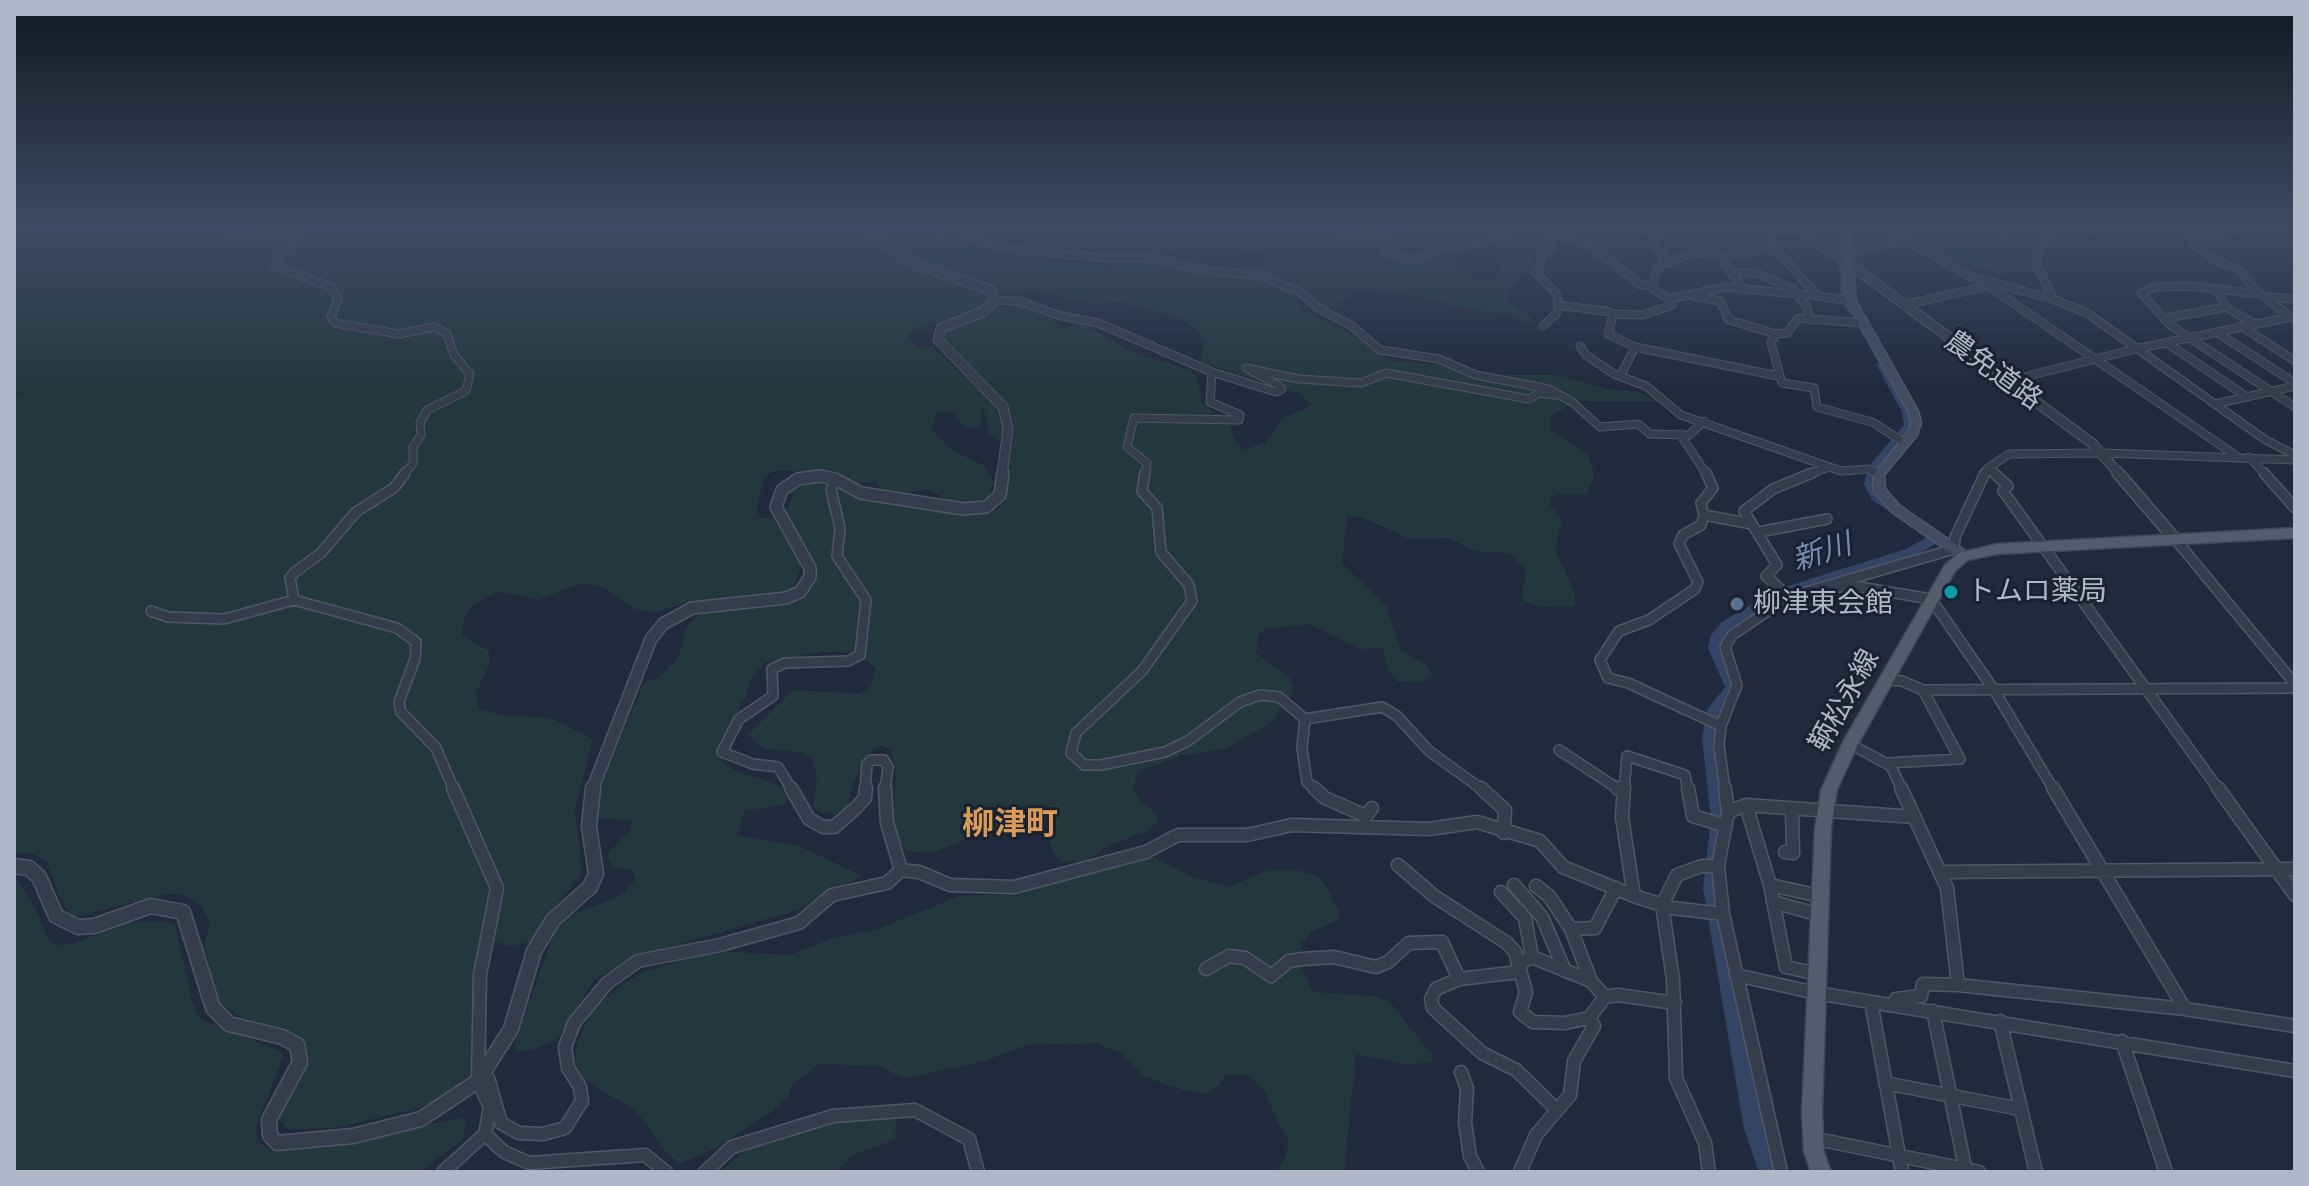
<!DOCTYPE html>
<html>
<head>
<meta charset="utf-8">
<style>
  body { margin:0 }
  #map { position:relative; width:2309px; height:1186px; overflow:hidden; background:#212a3c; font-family:"PT Sans Narrow",sans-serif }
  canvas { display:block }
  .frame { position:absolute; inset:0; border:16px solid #b0b7c8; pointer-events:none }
</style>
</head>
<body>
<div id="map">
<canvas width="2309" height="1186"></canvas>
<div class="frame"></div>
</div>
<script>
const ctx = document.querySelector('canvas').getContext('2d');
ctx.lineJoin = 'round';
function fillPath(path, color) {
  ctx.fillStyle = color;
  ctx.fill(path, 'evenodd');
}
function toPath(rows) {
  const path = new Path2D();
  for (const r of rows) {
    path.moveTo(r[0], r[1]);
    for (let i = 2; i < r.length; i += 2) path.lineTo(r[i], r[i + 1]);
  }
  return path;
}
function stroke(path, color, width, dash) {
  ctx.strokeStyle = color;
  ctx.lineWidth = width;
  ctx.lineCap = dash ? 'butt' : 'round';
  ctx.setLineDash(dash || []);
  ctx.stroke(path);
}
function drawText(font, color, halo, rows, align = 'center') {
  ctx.font = font + ' "PT Sans Narrow","Noto Sans JP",sans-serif';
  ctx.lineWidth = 6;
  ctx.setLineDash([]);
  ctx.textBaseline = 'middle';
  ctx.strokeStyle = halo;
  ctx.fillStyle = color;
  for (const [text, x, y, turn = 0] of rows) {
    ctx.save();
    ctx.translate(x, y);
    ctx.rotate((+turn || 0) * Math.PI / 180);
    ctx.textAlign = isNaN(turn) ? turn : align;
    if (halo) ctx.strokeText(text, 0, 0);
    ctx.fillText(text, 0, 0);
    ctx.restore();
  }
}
fillPath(toPath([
  [14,225,868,225,871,238,905,265,929,276,971,287,987,298,981,310,913,329,908,337,919,348,932,346,996,406,1004,432,1003,442,989,435,983,404,981,426,967,430,951,411,937,412,931,430,955,452,983,465,994,483,988,496,971,504,951,503,929,489,903,494,879,493,880,487,875,481,854,484,826,471,774,471,765,476,756,509,761,518,773,518,801,565,794,586,785,593,694,600,653,613,632,608,606,588,581,583,538,600,499,591,472,605,464,618,462,635,489,651,489,665,476,693,479,710,509,716,550,718,593,739,575,809,582,872,530,942,511,946,492,941,486,948,476,1070,438,1100,411,1110,336,1128,288,1129,279,1120,278,1113,306,1053,306,1046,294,1033,245,1019,217,1002,204,943,210,924,201,905,181,894,168,894,74,917,64,906,46,861,31,853,14,854,14,395,24,392,14,393],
  [880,225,915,225,1002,256,1108,266,1168,263,1261,280,1288,290,1303,310,1362,340,1390,361,1446,365,1501,375,1557,375,1613,390,1637,392,1660,401,1576,401,1550,417,1551,430,1586,453,1593,468,1593,479,1586,495,1558,494,1550,498,1550,506,1562,519,1555,549,1575,594,1575,606,1541,607,1524,601,1521,597,1527,571,1510,553,1476,551,1449,538,1409,539,1361,517,1347,517,1342,563,1386,606,1401,651,1428,666,1432,675,1423,681,1398,682,1388,670,1383,648,1361,649,1310,624,1265,629,1258,636,1256,653,1289,677,1294,686,1292,695,1268,725,1224,749,1182,755,1139,772,1133,788,1139,799,1158,815,1158,821,1146,832,1110,845,1085,861,1063,862,1054,854,1047,836,1018,823,997,826,932,853,906,851,893,837,896,772,891,750,882,745,876,746,864,760,854,780,847,808,835,814,816,811,813,806,817,777,812,758,801,752,764,749,748,735,793,690,860,694,871,686,875,668,861,655,844,652,820,652,764,663,750,681,746,696,718,744,723,763,738,772,778,785,788,798,786,804,780,806,745,810,737,836,797,845,862,876,797,910,641,955,595,979,557,1039,534,1049,518,1051,514,1045,554,933,570,916,621,895,636,879,632,870,613,867,608,857,609,852,630,830,632,820,598,818,597,795,644,683,657,678,678,658,685,631,694,618,710,610,802,595,812,584,816,576,810,556,786,514,795,489,809,483,829,483,856,496,932,510,984,512,999,508,1005,501,1013,419,1005,403,941,339,942,333,953,324,1009,304,1025,306,1055,321,1060,328,1083,324,1136,354,1190,370,1197,378,1202,403,1229,422,1234,439,1244,450,1265,443,1283,418,1312,405,1298,393,1200,362,1204,340,1197,330,1184,321,1127,302,1094,304,1035,291,1001,294,974,279,915,261,883,235],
  [988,225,1429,225,1406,233,1387,249,1410,261,1439,251,1475,278,1484,280,1504,274,1494,254,1496,248,1530,252,1533,264,1511,289,1508,300,1535,321,1532,325,1508,314,1469,310,1419,296,1358,290,1335,306,1322,307,1289,280,1255,277,1237,269,1272,258,1264,253,1244,252,1222,244,1189,243,1163,256,1121,237,1022,230,982,236],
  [2002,233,2034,250,2030,257,2035,274,2014,270,2009,275,1958,264,1938,248,1989,239],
  [1139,855,1152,856,1195,878,1228,887,1267,871,1295,870,1315,875,1325,884,1340,914,1337,920,1312,932,1302,942,1299,962,1313,992,1375,996,1390,1002,1434,1058,1429,1063,1405,1064,1356,1054,1344,1172,1277,1172,1287,1153,1288,1136,1278,1123,1265,1091,1248,1075,1225,1074,1220,1084,1208,1094,1183,1090,1143,1076,1122,1053,1095,1043,1027,1045,984,1061,903,1079,882,1066,819,1064,793,1084,786,1099,772,1112,712,1150,680,1163,667,1154,637,1112,584,1079,575,1062,578,1041,591,1011,624,983,646,971,713,951,790,955,834,938,878,929,960,896,1017,894],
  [14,875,36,910,48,939,57,945,72,944,129,922,165,921,175,926,193,1004,201,1020,280,1051,283,1056,255,1129,259,1143,270,1150,276,1152,463,1118,467,1124,462,1140,420,1172,14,1172],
  [894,1116,897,1123,894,1140,858,1153,842,1164,838,1172,720,1172,756,1141,823,1120]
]), '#23383d');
fillPath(toPath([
  [1836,225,1846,225,1851,298,1858,311,1852,314,1848,313,1841,298,1836,225],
  [1882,361,1888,364,1914,412,1916,426,1879,470,1876,484,1882,494,1906,512,1908,515,1901,519,1872,500,1864,484,1869,466,1904,425,1902,412,1876,364,1882,361],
  [1925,526,1941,535,1943,538,1941,541,1916,555,1785,598,1732,630,1725,637,1722,648,1741,688,1722,712,1718,738,1727,819,1721,888,1764,1129,1779,1172,1759,1172,1744,1129,1703,888,1711,819,1702,738,1707,710,1725,687,1708,648,1711,635,1722,622,1775,590,1906,549,1926,538,1918,531,1925,526]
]), '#344464');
const minorFar2 = toPath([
  [233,225,227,230,298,236,273,266,332,287,338,299,331,317,335,323,399,334,435,327,447,334,454,355,470,374,466,391,427,410,420,423,421,435,413,447,413,463,404,475],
  [938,225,999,248,1105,258,1151,258,1209,271,1260,275,1300,292,1318,308,1352,326,1380,350,1439,359,1476,375,1549,389,1572,402,1600,427,1638,424,1650,434,1689,435,1704,421],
  [1301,225,1381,234,1386,251,1411,260,1440,249,1467,246,1507,234,1521,225],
  [1540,225,1550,238,1551,250,1541,256,1540,266,1534,271,1557,294,1558,305,1610,312,1613,314,1608,334,1635,347,1778,376],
  [1620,225,1658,234],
  [1747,225,1772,234],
  [1880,225,1971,277,2053,299,2087,313,2264,439,2295,455],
  [2188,225,2193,244,2219,262,2241,270,2253,288,2292,318],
  [1796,229,1814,225],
  [1548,232,1588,244,1641,285,1648,285,1669,299],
  [2190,234,2222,234,2245,227],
  [1770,248,1772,234,1795,228],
  [1846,255,1907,240],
  [1725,256,1724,263,1744,290],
  [1670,263,1653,244,1658,234,1662,230,1698,225],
  [1734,272,1757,273,1793,289,1807,307,1810,320],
  [1648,285,1652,284,1659,265,1695,252,1725,256,1770,248,1784,258,1817,296,1851,301],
  [1987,285,2238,457],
  [2216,288,2226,307,2253,323],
  [2260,294,2190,286,2155,287,2141,293,2170,325,2295,407],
  [1689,295,1720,301,1729,320,1776,334,1771,343,1782,383,1814,388,1817,407,1872,422,1905,443],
  [2266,297,2295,299],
  [2053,299,2035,261,2055,225,2091,230,2107,225],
  [995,300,1019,301,1061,316,1098,323,1212,372,1276,392,1282,389,1278,385,1246,368,1299,379,1361,383,1386,373,1529,399,1539,393,1555,395],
  [1904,305,1987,286],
  [1613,314,1643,315,1672,305,1669,299,1725,287,1817,296],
  [2167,318,2226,307],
  [1543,326,1557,313,1558,305],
  [2241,326,2295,361],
  [2216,332,2295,383],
  [1776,334,1787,333,1798,318,1863,323],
  [2167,343,2247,397],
  [1580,346,1586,355,1614,374,1646,386,1681,415,1841,471,1868,469,1879,474],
  [1621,375,1635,347],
  [2008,381,2135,349,2291,317],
  [2215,404,2295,386],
  [1680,434,1707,475],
  [2249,457,2266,475],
  [1988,468,1996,475],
  [1145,475,1147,463,1127,447,1134,418,1239,420,1240,415,1210,402,1212,372],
  [1807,475,1829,467],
  [1984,475,1988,468,2009,454,2103,453,2295,460]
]);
const minorFar1 = toPath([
  [1145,473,1142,491,1157,508,1161,552,1189,585,1192,601,1142,671,1076,733,1071,753,1084,765,1101,765,1165,752,1188,741,1240,702,1260,695,1279,697,1305,719],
  [1706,473,1713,488,1701,503,1704,515,1701,525,1683,535,1679,544,1698,582,1695,589,1649,620,1619,631,1600,660,1608,678,1628,683,1721,726],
  [1994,473,2008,486,2003,491,2219,790],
  [2264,473,2295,508],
  [1704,515,1752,524],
  [1759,532,1827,519],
  [2175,539,2295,684],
  [1823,587,1860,587,1931,599,1994,690,2054,790],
  [1789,597,1766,576,1777,565,1744,511,1773,489,1812,473],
  [294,600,290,578,295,572,321,553,356,512,395,487,405,473],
  [151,611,168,617,224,619,294,600,397,628,416,642,415,659,399,702,401,712,436,748,454,790],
  [1887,680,1902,681,1923,690,2295,688],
  [1305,719,1382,707,1397,716,1429,751,1483,790],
  [1305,719,1302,748,1307,782,1316,790],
  [1850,744,1891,766,1902,790],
  [1559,750,1620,790],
  [1887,763,1960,759,1923,690],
  [792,790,778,767,753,764,722,752,739,719,773,696,772,669,785,663,848,661,860,655,866,600,837,556,840,528,831,490,835,479],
  [865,790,867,764,871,760,884,760,888,767,885,790],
  [1624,790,1627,756,1685,775,1688,790],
  [1725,790,1719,745,1721,726,1737,685,1725,647,1732,635,1789,597,1954,549,1955,537,1985,473]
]);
const minor = toPath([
  [791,788,809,819,823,827,834,827,855,809,865,798,866,788],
  [885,788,887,823,901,870],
  [1314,788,1325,798,1366,816,1372,808],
  [1481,788,1505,810,1504,833],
  [1617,788,1622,791],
  [1624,788,1622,817,1634,896],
  [1688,788,1693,816,1726,826],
  [1725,788,1728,812,1718,866,1723,914,1781,1172],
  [1901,788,1947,888,1958,985],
  [2053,788,2185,1009],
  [2218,788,2295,895],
  [1746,805,1770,885,1786,967,1817,974],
  [1728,812,1746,805,1915,817],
  [1785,852,1793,853,1792,809],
  [1398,865,1434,896,1507,943,1515,952,1526,992,1520,1012,1533,1022,1565,1023,1589,1018],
  [901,870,919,872,950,885,1014,887,1146,852,1178,835,1247,835,1292,825,1429,829,1477,822,1540,841,1563,867,1634,896,1672,908,1723,914],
  [1941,872,2295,869],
  [1514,885,1542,917,1565,971],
  [1770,885,1820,896],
  [1536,886,1549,896,1571,929,1591,981],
  [1501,892,1525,918,1532,957,1521,963,1519,972,1459,979,1436,989,1431,999,1433,1008,1482,1053,1516,1070,1557,1110],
  [1773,902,1820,915],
  [1571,929,1595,928,1616,888],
  [1532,957,1591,981,1605,997],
  [1206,969,1229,956,1245,958,1271,976,1289,961,1303,959,1334,957,1376,967,1388,962,1409,943,1442,942,1459,979],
  [1736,975,1816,993,2295,1071],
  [1871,1002,1902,1172],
  [1896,1005,1896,999,1921,996,1923,984,1958,985,2185,1009,2295,1026],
  [1933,1011,1966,1172],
  [2000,1021,2036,1172],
  [2122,1041,2166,1172],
  [1461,1072,1467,1089,1465,1123,1470,1156,1478,1172],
  [479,1081,488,1078,501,1123,519,1133,543,1134,565,1128,582,1101,580,1087,568,1068,565,1047,574,1023,607,983,638,961,720,945,799,923,832,895,887,883,901,870],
  [1885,1083,2020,1109],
  [485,1134,504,1152,529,1163,645,1155,666,1172],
  [1812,1138,1979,1172],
  [443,1172,485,1134,490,1107,478,1081,480,975,497,888,453,788],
  [705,1172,732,1147,833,1116,915,1110,969,1139,978,1172],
  [1520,1172,1536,1135,1570,1095,1574,1061,1594,1026,1589,1018,1605,997,1618,995,1675,1003],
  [1709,1172,1705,1143,1676,1078,1673,979,1662,905,1677,875,1702,866,1718,866]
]);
const tertiaryFar2 = toPath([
  [876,225,874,235,906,261,990,290,995,300,983,312,941,328,938,340,1003,407,1008,428,1002,475],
  [1790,225,1847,262,2093,444,2120,475]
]);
const tertiaryFar1 = toPath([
  [2118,473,2175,539],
  [592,790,651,639,663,624,692,608,786,598,800,592,810,577,810,568,776,507,782,490,798,479,820,476,835,479,861,493,963,509,986,507,1000,495,1003,473]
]);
const tertiary = toPath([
  [14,866,29,868,39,877,56,916,78,927,94,926,151,906,183,912,213,1008,229,1024,282,1037,297,1045,300,1062,269,1120,270,1135,277,1143,353,1136,421,1119,478,1081,511,1029,534,951,553,920,590,887,596,874,589,826,593,788]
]);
const secondary = toPath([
  [1842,225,1850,225,1856,301,1918,411,1921,423,1917,435,1884,475,1885,489,1900,506,1968,553,1970,556,1968,559,1960,559,1892,512,1873,490,1874,474,1908,432,1911,423,1908,411,1846,301,1842,225]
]);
const primary = toPath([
  [2295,528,2295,538,1997,554,1968,560,1955,571,1857,746,1837,790,1831,828,1822,1112,1824,1152,1831,1172,1811,1172,1804,1152,1802,1112,1815,828,1821,790,1844,740,1945,565,1959,553,1997,544,2295,528]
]);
stroke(minorFar2, '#505767', 9);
stroke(minorFar1, '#505767', 12);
stroke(minor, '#505767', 15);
stroke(tertiaryFar2, '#505767', 11);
stroke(tertiaryFar1, '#505767', 14);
stroke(tertiary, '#505767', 17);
stroke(secondary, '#505767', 3);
stroke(primary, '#3e4655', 3);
stroke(minorFar2, '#353d4c', 7);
stroke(minorFar1, '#353d4c', 9);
stroke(minor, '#353d4c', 12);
stroke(tertiaryFar2, '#353d4c', 9);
stroke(tertiaryFar1, '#353d4c', 11);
stroke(tertiary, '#353d4c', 14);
fillPath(secondary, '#424b60');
fillPath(primary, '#535b6c');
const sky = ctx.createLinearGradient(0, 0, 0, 391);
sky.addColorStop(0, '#121721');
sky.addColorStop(0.58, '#3d4a61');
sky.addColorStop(1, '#3d4a6100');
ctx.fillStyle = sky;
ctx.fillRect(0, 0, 2309, 391);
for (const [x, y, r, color] of [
  [1951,592,8,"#0f9aa8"],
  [1737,604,8,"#5c6f8a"]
]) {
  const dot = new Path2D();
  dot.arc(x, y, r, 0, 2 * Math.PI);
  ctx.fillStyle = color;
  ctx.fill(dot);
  stroke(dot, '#1a2231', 3);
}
drawText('28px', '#b0b7c8', '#1a2231', [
  ["農免道路",1993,371,36],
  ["鞆松永線",1845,701,-61]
]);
drawText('28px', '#b0b7c8', '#1a2231', [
  ["トムロ薬局",1967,592],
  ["柳津東会館",1753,604]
], 'left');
drawText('italic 30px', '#768bb2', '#1a2231', [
  ["新川",1822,553,-18]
]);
drawText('bold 32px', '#da9b59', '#1a2231', [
  ["柳津町",1010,825]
]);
</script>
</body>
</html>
